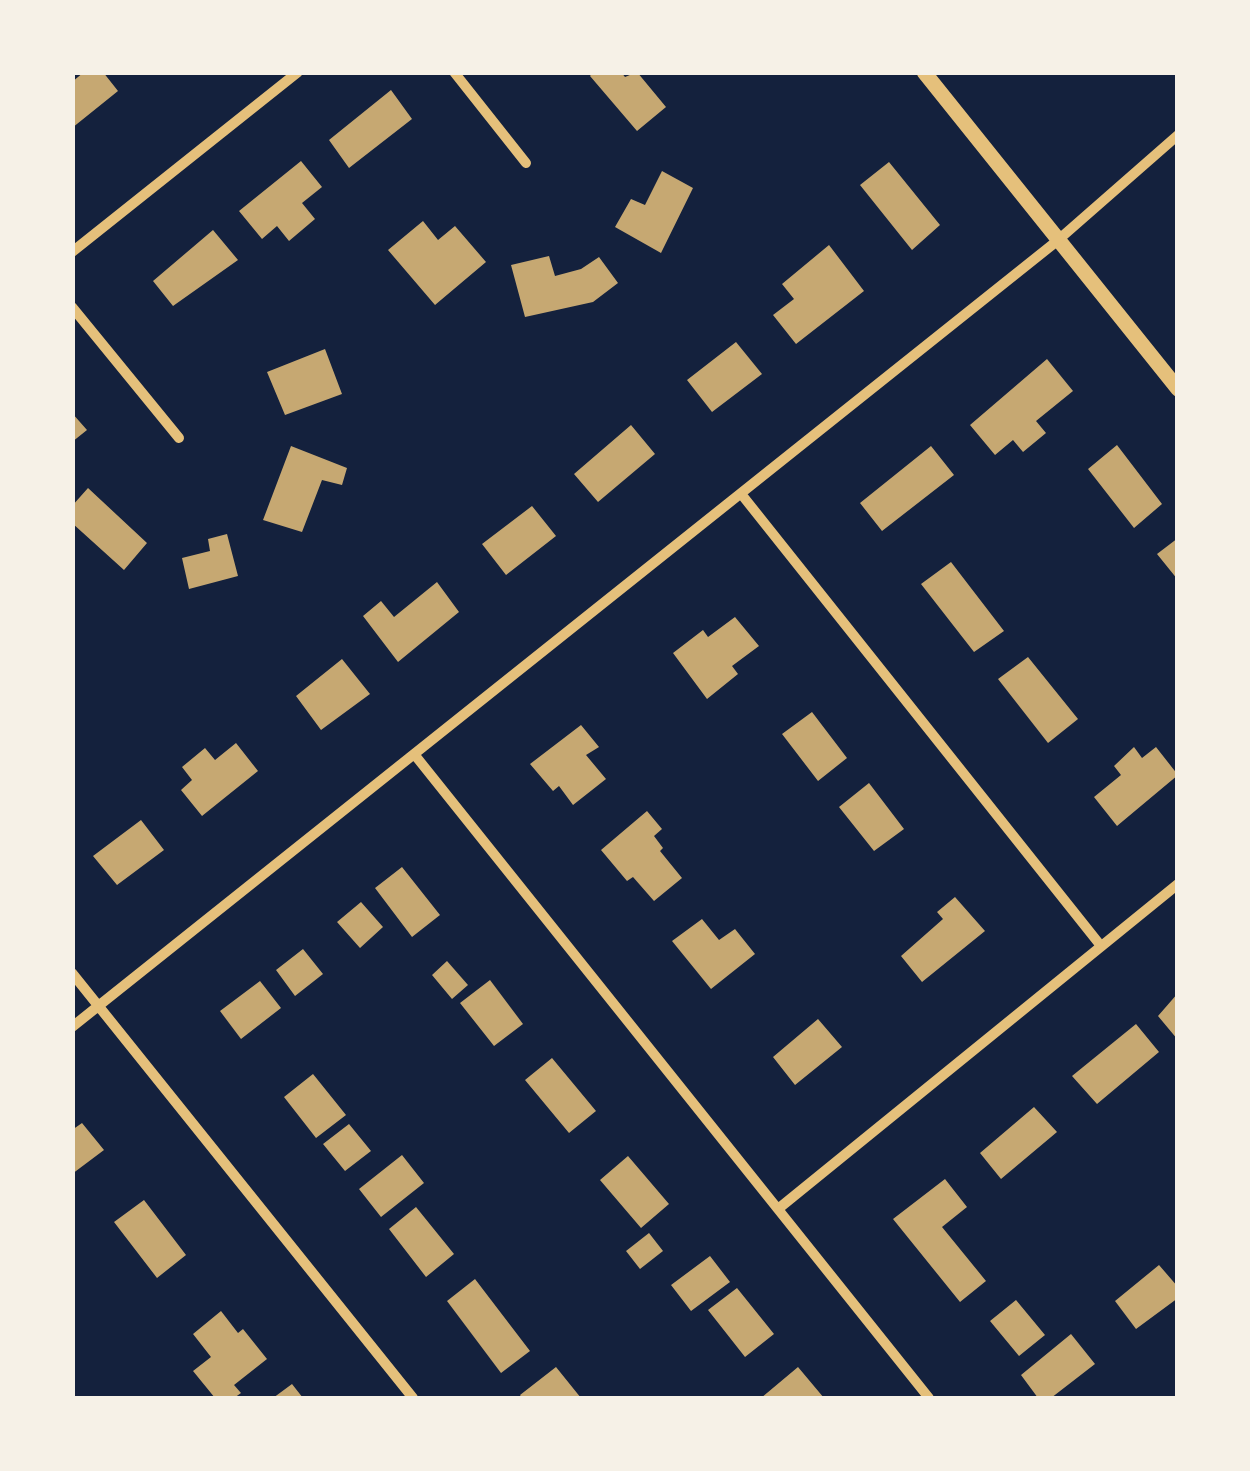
<!DOCTYPE html>
<html>
<head>
<meta charset="utf-8">
<style>
  body { margin:0 }
  #map { position:relative; width:1250px; height:1471px; overflow:hidden; background:#14213d; font-family:Quicksand,sans-serif }
  canvas { display:block }
  .frame { position:absolute; inset:0; border:75px solid #f6f1e7; pointer-events:none }
</style>
</head>
<body>
<div id="map">
<canvas width="1250" height="1471"></canvas>
<div class="frame"></div>
</div>
<script>
const ctx = document.querySelector('canvas').getContext('2d');
ctx.lineJoin = 'round';
function fillPath(path, color) {
  ctx.fillStyle = color;
  ctx.fill(path, 'evenodd');
}
function toPath(rows) {
  const path = new Path2D();
  for (const r of rows) {
    path.moveTo(r[0], r[1]);
    for (let i = 2; i < r.length; i += 2) path.lineTo(r[i], r[i + 1]);
  }
  return path;
}
function stroke(path, color, width, dash) {
  ctx.strokeStyle = color;
  ctx.lineWidth = width;
  ctx.lineCap = dash ? 'butt' : 'round';
  ctx.setLineDash(dash || []);
  ctx.stroke(path);
}
fillPath(toPath([
  [84,72,103,72,118,91,72,128,72,82],
  [593,72,621,72,625,77,637,72,666,107,637,131,590,76],
  [391,90,412,119,349,168,329,140],
  [301,161,322,187,302,203,315,219,289,241,277,226,262,239,239,211],
  [889,162,940,225,912,250,860,185],
  [662,171,693,188,661,253,615,227,631,199,645,205],
  [423,221,438,240,455,226,486,262,435,305,388,250],
  [213,230,238,260,173,306,153,281],
  [829,245,864,291,796,344,773,315,794,299,782,284],
  [549,256,555,276,581,269,599,257,618,283,593,302,525,317,511,265],
  [736,342,762,374,712,412,687,380],
  [325,349,342,394,285,415,267,372],
  [1047,359,1073,391,1036,421,1046,433,1023,452,1013,440,995,455,970,425],
  [72,413,87,430,72,442],
  [631,425,655,454,598,502,574,474],
  [1117,445,1162,504,1134,528,1088,469],
  [291,446,347,468,342,485,322,480,302,532,263,520],
  [931,446,954,475,882,531,860,503],
  [88,488,147,543,124,570,72,523,72,506],
  [532,506,556,536,506,575,482,544],
  [227,534,238,576,189,589,182,558,210,551,208,539],
  [1178,538,1178,580,1157,554],
  [951,562,1004,631,974,652,921,584],
  [437,582,459,612,398,662,363,616,381,601,394,617],
  [735,617,759,646,732,666,738,674,707,699,673,653,703,630,708,637],
  [1028,657,1078,719,1048,743,998,679],
  [342,659,370,694,321,730,296,696],
  [812,712,847,758,818,781,782,734],
  [581,725,599,747,586,755,606,779,573,805,559,786,553,791,530,764],
  [236,743,258,771,202,816,181,790,192,780,182,767,205,748,215,760],
  [1134,747,1142,758,1156,747,1178,775,1117,826,1094,797,1121,775,1114,766],
  [869,783,904,829,874,851,839,807],
  [647,811,662,829,654,836,663,848,660,851,682,878,654,901,633,877,627,881,601,850],
  [141,820,164,850,117,885,93,856],
  [402,867,440,915,412,937,375,888],
  [955,897,985,931,922,982,901,956,943,919,937,912],
  [361,902,383,927,360,948,337,922],
  [702,919,719,940,735,929,755,954,711,989,672,941],
  [303,949,323,974,295,996,276,970],
  [447,961,468,985,452,999,432,975],
  [490,980,523,1024,494,1046,460,1003],
  [260,981,281,1008,241,1039,220,1011],
  [1178,993,1178,1040,1158,1016],
  [818,1019,842,1047,795,1085,773,1057],
  [1136,1024,1159,1052,1097,1104,1072,1076],
  [552,1058,596,1111,569,1133,525,1080],
  [313,1074,346,1115,316,1138,284,1097],
  [1034,1107,1057,1132,1001,1179,980,1153],
  [82,1123,104,1150,72,1174,72,1130],
  [349,1124,371,1151,345,1171,323,1144],
  [402,1155,424,1183,381,1217,359,1189],
  [628,1156,669,1204,641,1228,600,1180],
  [945,1179,967,1207,942,1227,986,1281,960,1302,893,1219],
  [144,1200,186,1255,157,1278,114,1222],
  [416,1207,454,1254,426,1277,389,1229],
  [649,1233,663,1251,640,1269,626,1251],
  [710,1256,730,1282,691,1311,671,1285],
  [1159,1265,1178,1287,1178,1298,1136,1329,1115,1301],
  [475,1279,530,1351,501,1373,447,1301],
  [737,1288,774,1334,745,1357,708,1310],
  [1016,1300,1045,1335,1019,1356,990,1321],
  [221,1311,238,1333,243,1329,267,1359,234,1385,241,1393,234,1398,215,1398,193,1371,211,1357,193,1334],
  [1071,1334,1095,1364,1051,1398,1038,1398,1021,1375],
  [556,1367,581,1398,522,1398,520,1395],
  [798,1367,824,1398,761,1398],
  [292,1384,303,1398,273,1398]
]), '#c6a872');
stroke(toPath([
  [454,72,526,163],
  [72,252,298,72],
  [72,307,179,438],
  [742,495,1101,946],
  [414,754,929,1398],
  [72,973,413,1398],
  [72,1027,1057,241,1178,135],
  [778,1209,1178,884]
]), '#e5c07b', 10);
stroke(toPath([
  [924,72,1178,389]
]), '#e5c07b', 15);
</script>
</body>
</html>
